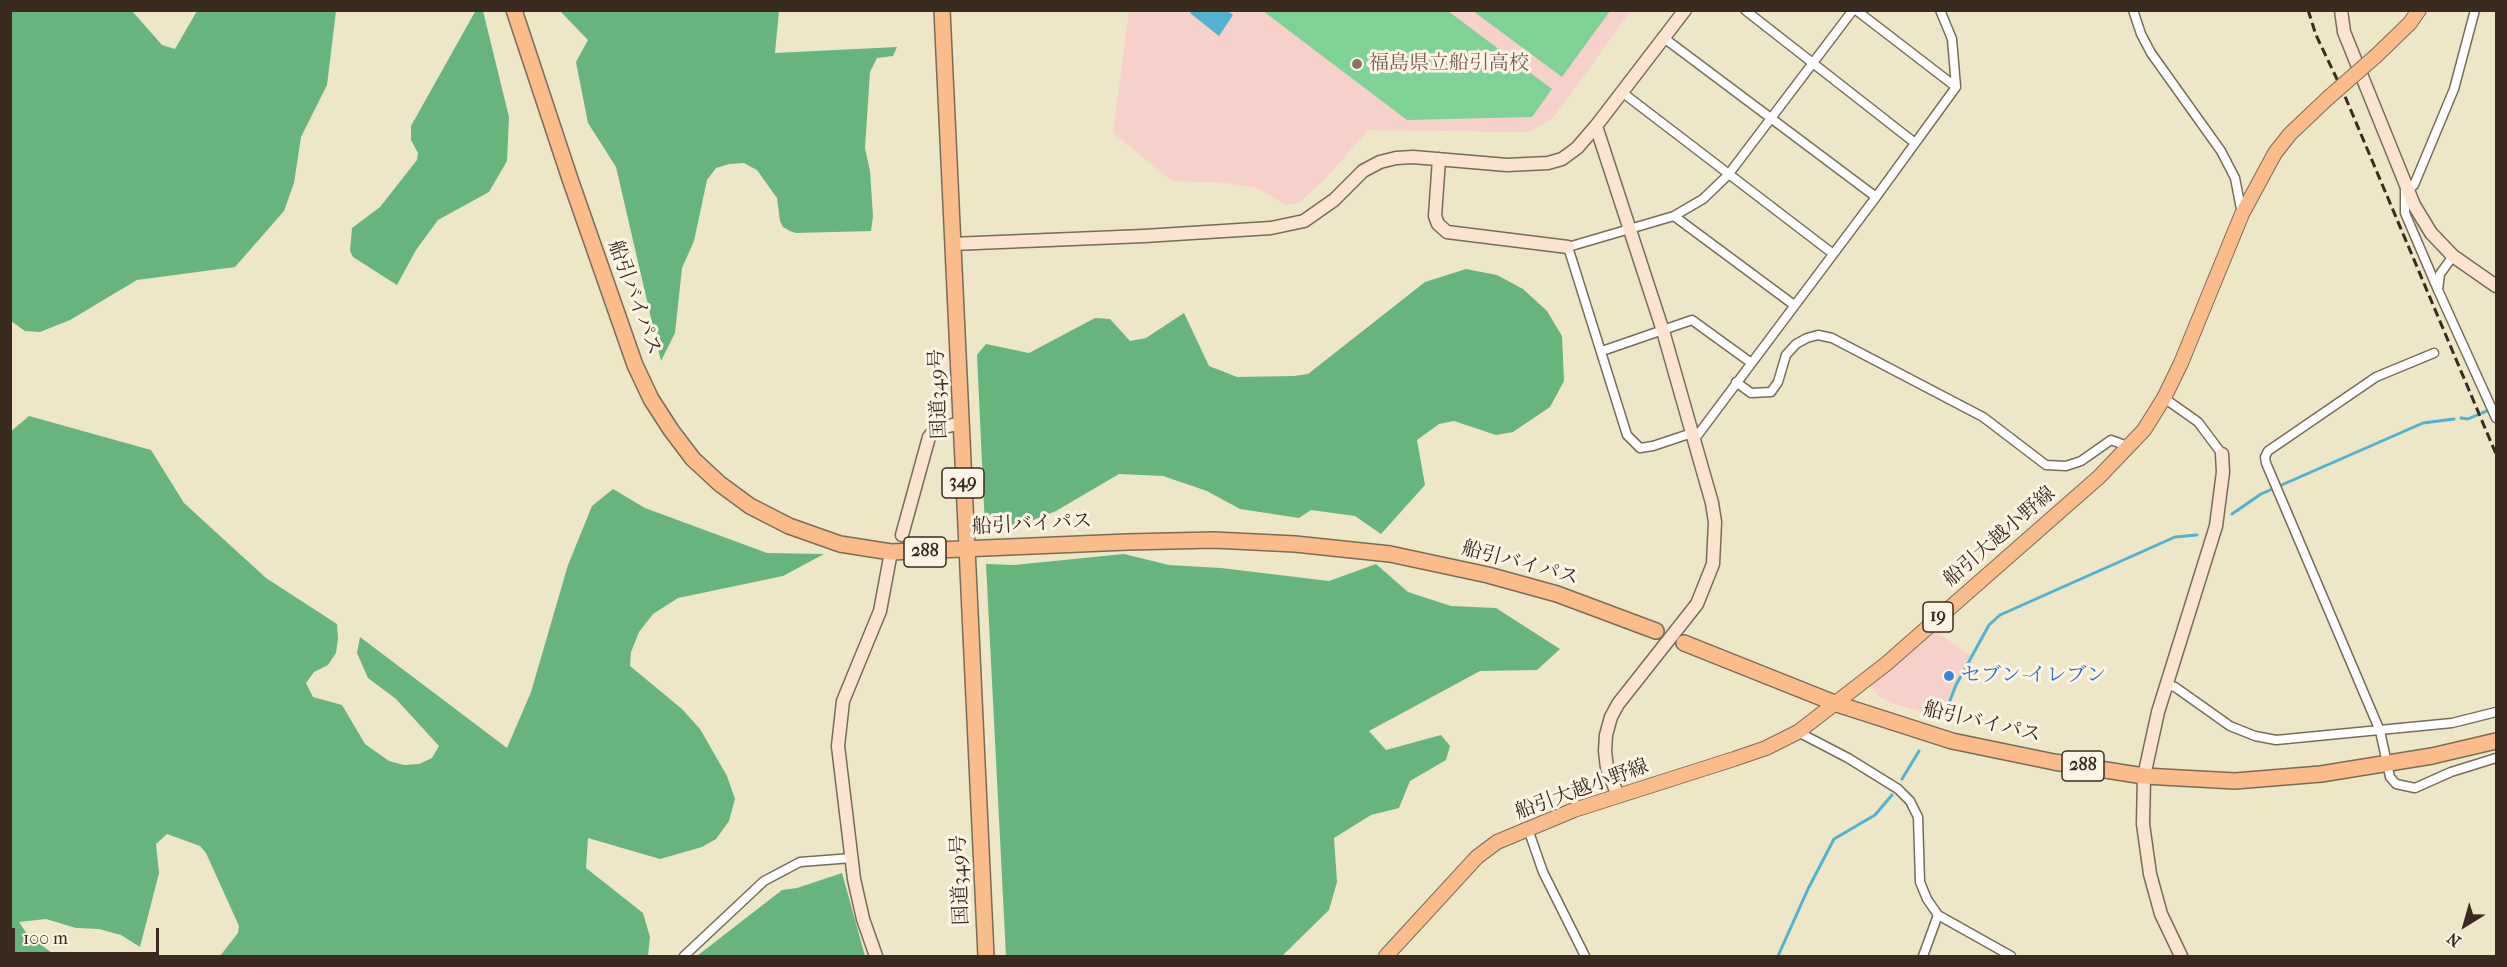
<!DOCTYPE html>
<html>
<head>
<meta charset="utf-8">
<style>
  body { margin:0 }
  #map { position:relative; width:2507px; height:967px; overflow:hidden; background:#ede6c7; font-family:"IM FELL French Canon",serif }
  canvas { display:block }
  .frame { position:absolute; inset:0; border:12px solid #3b2a1e; pointer-events:none }
  .north { position:absolute; left:2435px; top:895px; width:60px; height:60px; -webkit-text-stroke:4px #fcf5e5; paint-order:stroke; rotate:217deg; font-size:16px; font-weight:700; line-height:24px; text-align:center; color:#3b2a1e }
  .north::after { content:''; display:block; margin:auto; width:21px; height:27px; background:#3b2a1e; clip-path:polygon(50% 0,100% 100%,50% 72%,0 100%) }
  .scale { position:absolute; left:12px; top:928px; width:147px; height:27px; box-sizing:border-box; border:3px solid #3b2a1e; border-top:0; padding-left:8px; font-size:18px; line-height:21px; white-space:nowrap; color:#3b2a1e; -webkit-text-stroke:4px #fcf5e5; paint-order:stroke }
</style>
</head>
<body>
<div id="map">
<canvas width="2507" height="967"></canvas>
<div class="frame"></div>
<div class="north">N</div>
<div class="scale">100 m</div>
</div>
<script>
const ctx = document.querySelector('canvas').getContext('2d');
ctx.lineJoin = 'round';
function fillPath(path, color) {
  ctx.fillStyle = color;
  ctx.fill(path, 'evenodd');
}
function toPath(rows) {
  const path = new Path2D();
  for (const r of rows) {
    path.moveTo(r[0], r[1]);
    for (let i = 2; i < r.length; i += 2) path.lineTo(r[i], r[i + 1]);
  }
  return path;
}
function stroke(path, color, width, dash) {
  ctx.strokeStyle = color;
  ctx.lineWidth = width;
  ctx.lineCap = dash ? 'butt' : 'round';
  ctx.setLineDash(dash || []);
  ctx.stroke(path);
}
function drawText(font, color, halo, rows, align = 'center') {
  ctx.font = font + ' "IM FELL French Canon","Noto Serif JP",serif';
  ctx.lineWidth = 6;
  ctx.setLineDash([]);
  ctx.textBaseline = 'middle';
  ctx.strokeStyle = halo;
  ctx.fillStyle = color;
  for (const [text, x, y, turn = 0] of rows) {
    ctx.save();
    ctx.translate(x, y);
    ctx.rotate((+turn || 0) * Math.PI / 180);
    ctx.textAlign = isNaN(turn) ? turn : align;
    if (halo) ctx.strokeText(text, 0, 0);
    ctx.fillText(text, 0, 0);
    ctx.restore();
  }
}
fillPath(toPath([
  [1129,11,1631,11,1553,118,1529,132,1368,130,1326,178,1300,202,1286,205,1257,188,1226,183,1172,181,1113,133],
  [1933,630,1970,655,1946,701,1940,716,1894,704,1878,696,1870,685]
]), '#f7d0c9');
fillPath(toPath([
  [1263,11,1448,11,1552,89,1532,117,1407,120],
  [1473,11,1610,11,1562,77]
]), '#7fd295');
fillPath(toPath([
  [11,10,132,11,162,45,175,49,197,11,336,11,327,85,301,137,294,183,284,211,235,267,137,280,70,320,40,332,25,331,11,321],
  [476,10,483,11,509,117,507,161,489,192,438,220,416,250,397,285,353,257,350,251,352,228,380,207,417,160,418,153,411,140,411,126],
  [560,11,779,11,775,53,897,47,893,56,877,58,870,72,865,148,870,171,873,216,871,231,796,233,790,231,783,227,780,221,777,198,757,170,744,163,729,164,716,168,707,180,694,241,682,268,675,333,661,361,616,167,588,123,576,62,588,40],
  [1466,269,1497,275,1523,289,1547,311,1562,336,1564,381,1550,407,1513,432,1496,435,1454,421,1439,424,1417,440,1425,485,1381,534,1355,516,1311,510,1299,518,1240,509,1207,491,1163,476,1119,474,1056,511,1013,528,985,527,977,355,986,344,1029,353,1095,318,1110,319,1130,341,1146,338,1184,313,1209,366,1237,377,1294,376,1308,374,1425,282],
  [29,416,151,450,184,503,266,578,337,624,338,639,336,653,328,665,314,672,306,683,313,697,342,705,365,744,389,761,404,765,419,764,432,758,439,746,396,699,368,678,357,653,360,637,507,748,531,692,568,565,592,506,613,489,645,508,767,553,824,554,783,576,678,598,653,614,639,632,631,652,630,666,682,709,700,729,727,776,735,799,729,821,716,839,702,847,660,859,588,838,586,868,643,913,650,937,648,956,220,956,238,933,239,926,206,853,200,846,167,834,156,844,159,873,140,947,121,935,99,929,76,928,46,919,19,922,27,934,52,953,71,956,11,956,10,432],
  [1124,554,1169,565,1221,568,1329,581,1376,564,1408,592,1451,606,1496,608,1560,649,1537,670,1480,671,1369,731,1386,750,1441,735,1450,746,1446,760,1410,781,1399,808,1371,815,1334,838,1337,882,1329,910,1282,956,1006,956,986,564,1014,565],
  [842,873,865,956,697,956,782,890,797,888]
]), '#67b47e');
fillPath(toPath([
  [1228,11,1233,15,1219,36,1190,13,1192,11]
]), '#52b3d1');
stroke(toPath([
  [2482,413,2489,410],
  [2461,418,2468,419,2477,415],
  [2232,514,2261,494,2423,423,2454,419],
  [1945,713,1956,685,1989,625,2000,615,2175,537,2197,535],
  [1902,779,1919,751],
  [1778,956,1808,889,1834,839,1875,815,1892,795]
]), '#52b3d1', 3);
const street = toPath([
  [1745,10,1915,143],
  [1856,10,1956,87],
  [2133,10,2141,34,2151,53,2221,151,2235,178,2242,214],
  [1664,38,1876,197],
  [1623,93,1832,253],
  [2405,189,2405,213,2438,290],
  [2408,190,2414,185,2454,89,2475,10],
  [1674,216,1794,305],
  [2453,256,2440,274,2438,290,2496,418],
  [1602,351,1692,320,1750,362],
  [2434,353,2376,377,2268,451,2265,457,2266,463,2380,731,2390,777,2396,784,2415,788,2451,772,2496,758],
  [1736,382,1751,393,1771,392,1778,382,1786,355,1796,344,1807,338,1818,335,1832,338,1983,417,2046,465,2066,466,2081,461,2111,440,2130,447],
  [2164,398,2198,422,2222,454],
  [1692,433,1653,446,1640,448,1627,435,1568,247,1674,216,1703,199,1728,175,1853,10],
  [1694,440,1876,197,1956,87,1952,39,1940,10],
  [2166,685,2175,687,2230,726,2255,736,2276,740,2452,723,2496,712],
  [1798,732,1848,758,1898,789,1910,801,1918,817,1920,882,1927,899,1938,915,2011,956],
  [1528,829,1543,872,1585,956],
  [684,956,764,881,800,862,852,858],
  [1923,956,1938,915]
]);
const secondary = toPath([
  [2341,10,2344,32,2414,205,2431,233,2453,256,2496,286],
  [1596,126,1663,331,1712,503,1715,522,1713,564,1697,604,1618,704,1611,717,1606,735,1605,751,1607,768,1618,796],
  [1439,159,1435,216,1438,224,1447,232,1568,247],
  [952,244,1144,236,1271,228,1304,221,1334,200,1363,171,1380,162,1396,158,1413,157,1507,165,1548,163,1562,159,1577,148,1596,126,1685,10],
  [902,535,929,437,936,429,961,423],
  [876,956,863,919,854,879,838,746,843,701,880,611,891,552],
  [2181,956,2161,914,2150,874,2143,824,2144,776,2158,712,2216,526,2223,472,2222,454]
]);
const primary = toPath([
  [2377,55,2410,23,2419,10],
  [1386,956,1477,857,1497,842,1574,810,1734,759,1766,748,1798,732,1886,664,2099,477,2144,430,2164,398,2181,363,2242,214,2275,153,2290,134,2328,98]
]);
const highway = toPath([
  [514,10,570,179,635,365,651,399,671,430,693,459,720,484,750,506,789,526,840,544,891,552,1127,542,1214,540,1295,544,1390,554,1488,575,1557,594,1656,631],
  [942,10,986,956],
  [1684,643,1837,704,1952,741,2054,762,2144,776,2235,781,2321,774,2432,756,2496,741]
]);
stroke(street, '#796c59', 11);
stroke(secondary, '#796c59', 15);
stroke(primary, '#796c59', 16);
stroke(highway, '#796c59', 18);
stroke(street, '#fff', 8);
stroke(secondary, '#fde4d1', 12);
stroke(primary, '#fabc8b', 14);
stroke(highway, '#fabc8b', 15);
stroke(toPath([
  [2308,10,2316,35,2344,94,2496,454]
]), '#3b2a1e', 3, [9, 4.5]);
const primaryBridge = toPath([
  [2328,98,2377,55]
]);
stroke(primaryBridge, '#796c59', 16, []);
stroke(primaryBridge, '#fabc8b', 14);
for (const [x, y, r, color] of [
  [1357,64,6,"#8d6e63"],
  [1949,676,6,"#3f7fe0"]
]) {
  const dot = new Path2D();
  dot.arc(x, y, r, 0, 2 * Math.PI);
  ctx.fillStyle = color;
  ctx.fill(dot);
  stroke(dot, '#fcf5e5', 2);
}
for (const [x, y, w] of [
  [963,483,42],
  [925,552,42],
  [1938,617,30],
  [2083,766,42]
]) {
  const box = new Path2D();
  box.roundRect(x - w / 2, y - 15, w, 30, 4.5);
  ctx.fillStyle = '#fcf5e5';
  ctx.fill(box);
  stroke(box, '#3b2a1e', 1.5);
}
drawText('bold 18px', '#3b2a1e', null, [
  ["349",963,483],
  ["288",925,552],
  ["19",1938,617],
  ["288",2083,766]
]);
drawText('20px', '#785e54', '#fcf5e5', [
  ["福島県立船引高校",1369,64]
], 'left');
drawText('20px', '#3b2a1e', '#fcf5e5', [
  ["船引バイパス",634,298,70],
  ["国道349号",939,394,-92],
  ["船引バイパス",1032,525,-3],
  ["船引大越小野線",2000,537,-41],
  ["船引バイパス",1520,564,15],
  ["船引バイパス",1982,723,13],
  ["船引大越小野線",1582,790,-20],
  ["国道349号",961,880,-92]
]);
drawText('20px', '#366cbe', '#fcf5e5', [
  ["セブン-イレブン",1961,676]
], 'left');
</script>
</body>
</html>
